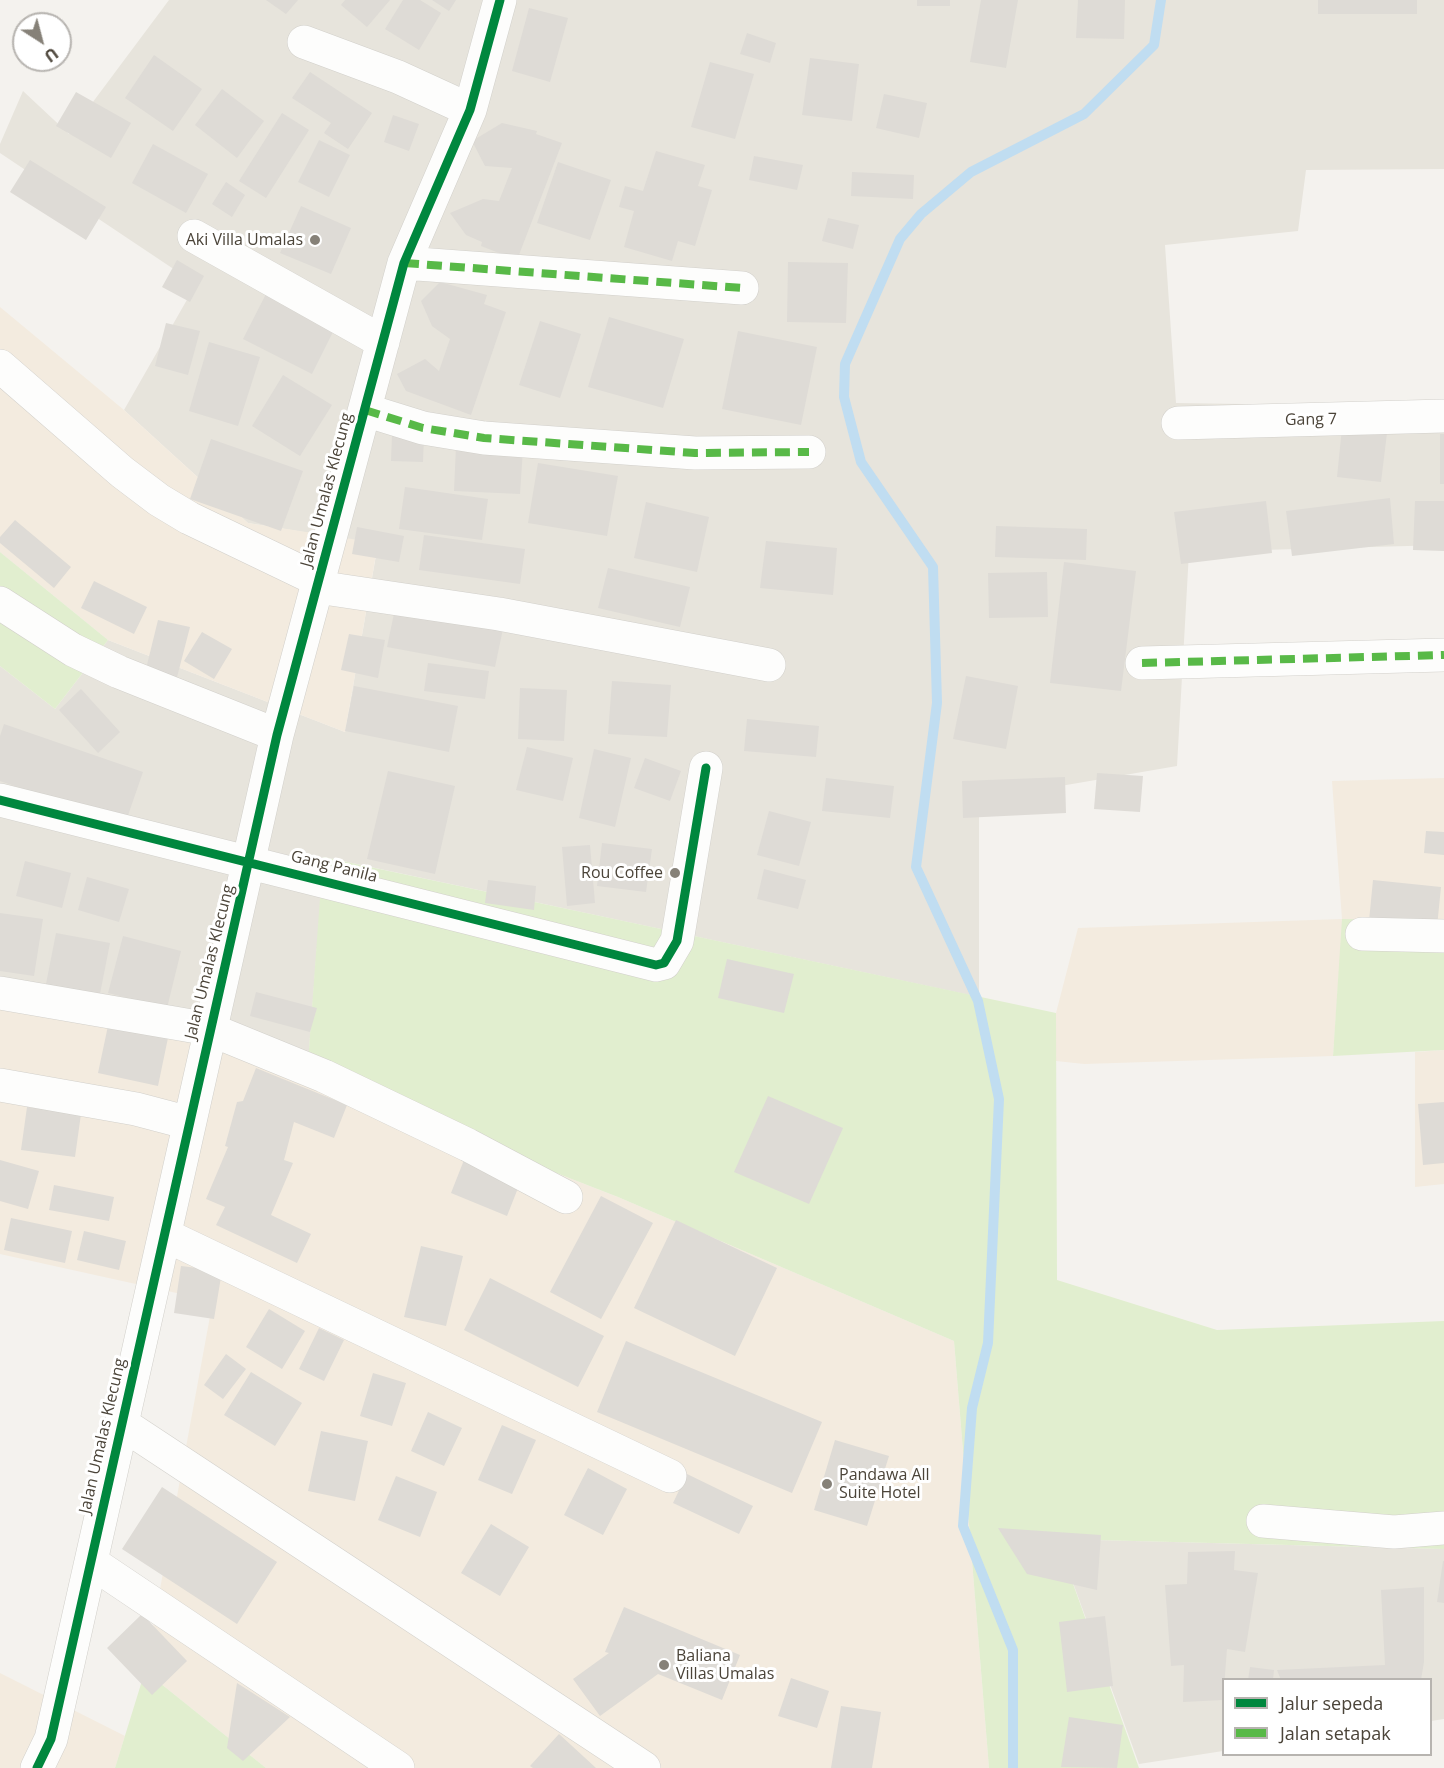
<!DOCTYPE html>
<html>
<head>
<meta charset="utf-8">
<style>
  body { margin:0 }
  #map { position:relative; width:1444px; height:1768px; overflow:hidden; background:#f4f2ee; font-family:"Open Sans",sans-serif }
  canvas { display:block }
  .legend { position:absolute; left:1222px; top:1678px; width:210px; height:78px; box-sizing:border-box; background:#fff; border:2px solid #b7b4b0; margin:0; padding:8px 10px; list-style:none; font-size:18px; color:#4b4439 }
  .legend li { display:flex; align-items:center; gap:12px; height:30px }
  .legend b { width:30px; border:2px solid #b7b4b0 }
  .north { position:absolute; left:12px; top:12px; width:60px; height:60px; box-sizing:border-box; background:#fff; border:2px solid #b7b4b0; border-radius:50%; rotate:144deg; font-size:16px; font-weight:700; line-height:24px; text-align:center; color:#4b4439 }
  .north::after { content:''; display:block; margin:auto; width:21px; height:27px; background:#868178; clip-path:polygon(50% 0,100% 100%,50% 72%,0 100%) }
</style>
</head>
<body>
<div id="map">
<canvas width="1444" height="1768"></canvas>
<ul class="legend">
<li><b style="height:8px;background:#00873e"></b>Jalur sepeda</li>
<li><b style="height:8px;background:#58b947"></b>Jalan setapak</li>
</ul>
<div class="north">U</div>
</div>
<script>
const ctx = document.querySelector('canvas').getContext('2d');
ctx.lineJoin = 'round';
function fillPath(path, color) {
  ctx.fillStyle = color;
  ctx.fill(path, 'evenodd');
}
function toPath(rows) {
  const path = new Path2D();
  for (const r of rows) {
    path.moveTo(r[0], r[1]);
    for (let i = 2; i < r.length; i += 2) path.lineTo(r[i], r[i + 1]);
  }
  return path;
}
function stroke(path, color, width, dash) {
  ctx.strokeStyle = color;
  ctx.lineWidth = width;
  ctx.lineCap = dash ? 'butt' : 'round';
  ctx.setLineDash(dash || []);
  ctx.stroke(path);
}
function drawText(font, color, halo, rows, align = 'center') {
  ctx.font = font + ' "Open Sans",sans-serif';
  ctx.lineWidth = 6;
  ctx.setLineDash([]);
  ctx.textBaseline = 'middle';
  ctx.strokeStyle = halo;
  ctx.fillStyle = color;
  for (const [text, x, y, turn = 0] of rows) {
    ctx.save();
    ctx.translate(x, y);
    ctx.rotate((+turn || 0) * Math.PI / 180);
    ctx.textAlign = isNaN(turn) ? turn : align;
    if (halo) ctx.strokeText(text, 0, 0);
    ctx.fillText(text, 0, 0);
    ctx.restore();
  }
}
fillPath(toPath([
  [169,0,1444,0,1444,169,1306,170,1298,231,1165,245,1176,403,1444,407,1444,545,1189,552,1177,766,979,800,979,997,324,857,307,1076,0,981,0,666,55,709,108,640,345,732,378,544,248,523,124,410,196,284,0,153,0,144,23,91,69,134],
  [1057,1539,1444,1549,1444,1719,1431,1721,1430,1680,1224,1680,1223,1751,1139,1764]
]), '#e7e4dc');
fillPath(toPath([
  [0,307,124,410,248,523,378,543,345,732,108,640,0,552],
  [1444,778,1444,920,1343,919,1333,1056,1084,1064,1056,1061,1056,1013,1078,928,1342,919,1332,781],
  [0,981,307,1076,618,1197,954,1341,989,1768,266,1768,145,1671,215,1289,181,1294,0,1254],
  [1444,1050,1444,1184,1415,1187,1415,1052],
  [0,1673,125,1736,115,1768,0,1768]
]), '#f3ebdf');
fillPath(toPath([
  [0,552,108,640,55,709,0,666],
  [323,857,1056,1013,1057,1280,1217,1330,1444,1321,1444,1549,1057,1539,1139,1768,989,1768,954,1341,618,1197,307,1076],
  [1342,919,1444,920,1444,1050,1333,1056],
  [145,1671,266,1768,115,1768]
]), '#e1eecf');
stroke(toPath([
  [1013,1768,1013,1650,963,1526,972,1408,988,1343,999,1099,978,1001,916,867,937,703,933,567,861,462,844,397,845,364,900,239,921,214,971,172,1084,114,1154,45,1161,0]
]), '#c0ddf1', 10);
fillPath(toPath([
  [266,0,298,0,286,14],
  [345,0,390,0,367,27,341,5],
  [403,0,420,0,441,13,419,50,385,29],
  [432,0,456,0,449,11],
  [917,0,950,0,950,6,917,6],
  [981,0,1018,0,1006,68,970,62],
  [1078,0,1125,0,1124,39,1076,38],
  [1318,0,1417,0,1417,14,1318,14],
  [529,8,568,18,550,82,512,71],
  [747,33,776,43,770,63,740,54],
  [154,55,202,89,173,131,125,98],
  [810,58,859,64,852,121,802,115],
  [710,62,754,74,735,139,691,127],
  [310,72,372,113,348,149,324,133,331,123,292,98],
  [222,89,264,121,237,158,195,125],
  [76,92,131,123,111,158,56,126],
  [884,94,927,103,919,138,876,128],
  [282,113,309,130,266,198,239,181],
  [393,115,419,124,409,151,384,142],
  [502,123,537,131,536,134,562,143,517,260,481,246,482,242,466,235,450,213,483,199,499,201,512,168,485,166,472,141],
  [319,140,350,155,329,197,298,182],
  [153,144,208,174,186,213,132,183],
  [656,151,705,165,698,186,712,190,695,246,678,241,672,261,624,247,634,211,619,207,625,186,643,191],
  [754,156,803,165,797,190,749,180],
  [30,160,106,207,86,240,10,192],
  [558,162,611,180,590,240,537,223],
  [852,172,914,175,913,199,851,196],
  [226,182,245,195,232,217,212,204],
  [301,206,351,228,331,274,280,253],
  [828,218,859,225,853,249,822,241],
  [177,260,204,276,190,302,162,287],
  [788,262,848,263,846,323,787,322],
  [440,282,487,295,484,304,506,312,471,415,406,391,397,374,425,359,439,371,450,339,432,326,421,301],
  [266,294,335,328,312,374,243,339],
  [609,317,684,339,663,408,588,387],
  [540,321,581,334,560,398,519,385],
  [166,323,200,331,188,375,155,366],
  [738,331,817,347,801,425,722,409],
  [209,342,260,357,238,426,189,411],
  [283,375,332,405,300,456,252,426],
  [1342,428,1387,433,1381,482,1337,477],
  [1440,434,1444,434,1444,484,1440,484],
  [392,435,424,436,423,462,391,461],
  [211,439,303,471,281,531,190,499],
  [456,446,523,449,520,494,454,491],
  [538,463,618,476,607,536,528,523],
  [405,487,488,499,482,540,399,529],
  [1390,498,1394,544,1292,556,1286,511],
  [1266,501,1272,553,1181,564,1174,512],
  [1415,501,1444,501,1444,551,1413,550],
  [646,502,709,517,697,572,634,558],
  [15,520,71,567,54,588,0,543,0,537],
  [996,526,1087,529,1086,560,995,557],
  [357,527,404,536,399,562,352,554],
  [424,535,525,549,520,584,419,570],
  [766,541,837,548,833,595,760,588],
  [1064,562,1136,571,1121,691,1050,683],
  [608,568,690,587,680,627,598,608],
  [1047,572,1048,617,989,618,988,573],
  [94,581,147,607,134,634,81,608],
  [396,604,504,624,495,667,387,647],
  [158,620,190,627,176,681,145,673],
  [202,632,232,649,214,679,184,661],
  [349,634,385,640,378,678,341,670],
  [428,663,489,671,485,699,424,691],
  [966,676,1018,686,1006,749,953,739],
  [612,681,671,685,667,737,608,734],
  [354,686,458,706,449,752,345,731],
  [520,688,567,690,564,741,518,739],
  [81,689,120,732,98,753,59,710],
  [747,719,819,726,816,757,744,751],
  [4,724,143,772,125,824,0,781,0,736],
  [527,747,573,758,563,801,516,790],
  [594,749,631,758,615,827,579,818],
  [645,758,681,771,670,801,634,788],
  [388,771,455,786,435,874,367,859],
  [1097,773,1143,776,1140,812,1094,809],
  [1065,777,1066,813,963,818,962,781],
  [826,778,894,786,890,818,822,811],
  [769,811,811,822,799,866,757,855],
  [1426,831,1444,832,1444,855,1424,853],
  [602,843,652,849,646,892,597,886],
  [590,845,595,903,567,906,562,847],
  [25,861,71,873,62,908,16,896],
  [764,869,806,880,798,909,757,899],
  [87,877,129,889,119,922,78,910],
  [488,880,536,886,534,910,485,903],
  [1373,880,1441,887,1437,927,1369,921],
  [0,913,43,919,34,976,0,971],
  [56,933,110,943,99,999,45,989],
  [123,936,181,951,167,1008,108,993],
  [727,959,794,974,784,1013,718,998],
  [256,992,317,1008,310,1032,250,1016],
  [109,1021,169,1033,158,1086,98,1073],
  [256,1068,347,1105,334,1138,294,1122,284,1160,293,1163,271,1215,311,1234,297,1263,216,1225,225,1207,206,1199,228,1147,225,1146,237,1102,243,1101],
  [768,1096,843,1128,809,1204,734,1172],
  [1444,1102,1444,1163,1423,1165,1418,1104],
  [27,1107,81,1114,75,1157,21,1150],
  [0,1160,39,1171,28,1209,0,1201],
  [464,1160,520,1183,507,1216,451,1193],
  [54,1185,114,1197,109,1221,49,1210],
  [601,1196,653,1223,601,1319,550,1292],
  [11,1218,72,1231,65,1263,4,1250],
  [676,1220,777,1268,735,1356,634,1308],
  [84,1231,126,1241,119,1270,77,1260],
  [421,1246,463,1256,446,1326,404,1317],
  [181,1266,222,1271,214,1319,174,1313],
  [490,1278,604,1336,578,1387,464,1330],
  [269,1309,305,1331,282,1369,246,1347],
  [319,1328,344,1340,324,1381,299,1369],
  [626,1341,822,1422,792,1493,597,1412],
  [226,1354,246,1369,223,1399,204,1385],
  [251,1372,302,1403,275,1446,224,1415],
  [373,1373,406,1383,392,1426,360,1416],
  [428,1412,462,1428,444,1466,411,1451],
  [502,1425,536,1440,512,1494,478,1480],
  [321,1431,368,1441,355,1501,308,1491],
  [835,1440,889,1456,867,1526,814,1510],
  [588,1468,627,1489,603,1535,564,1515],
  [687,1474,753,1506,739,1534,673,1503],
  [396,1476,437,1492,420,1537,378,1520],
  [162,1487,277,1562,237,1624,122,1549],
  [491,1524,529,1547,500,1596,461,1573],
  [998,1528,1101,1535,1097,1590,1027,1574],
  [1235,1551,1234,1570,1258,1573,1245,1652,1227,1649,1223,1700,1183,1702,1184,1665,1171,1666,1165,1585,1187,1584,1188,1552],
  [1443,1561,1444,1561,1444,1603,1437,1602],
  [1424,1587,1424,1662,1421,1680,1281,1680,1277,1670,1385,1665,1381,1590],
  [624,1607,740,1655,722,1700,658,1674,600,1716,573,1679,609,1653,605,1652],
  [142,1614,187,1661,152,1695,107,1648],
  [1105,1616,1113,1686,1067,1692,1059,1622],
  [1250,1667,1274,1670,1273,1680,1248,1680],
  [791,1678,829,1691,817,1728,778,1716],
  [237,1683,290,1717,243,1761,227,1748],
  [841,1706,881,1712,872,1768,831,1768],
  [1069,1717,1123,1725,1117,1768,1061,1767],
  [559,1734,596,1768,533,1768,530,1766]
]), '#dedbd6');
const minor = toPath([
  [304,42,398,77,470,110],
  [194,236,383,342],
  [404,263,742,288],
  [0,366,122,472,159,500,189,518,318,580],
  [365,410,423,428,484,438,695,453,809,452],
  [1178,423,1444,416],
  [317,587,499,614,769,665],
  [0,603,73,650,119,672,277,735],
  [1142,663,1444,655],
  [0,800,656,965,664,963,677,941,706,768],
  [1362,934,1444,936],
  [0,993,209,1029,324,1076,468,1145,566,1197],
  [0,1085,136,1109,189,1123],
  [165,1235,670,1476],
  [121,1423,644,1768],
  [1263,1521,1394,1532,1444,1528],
  [91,1562,398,1768],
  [37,1768,51,1739,277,735,404,263,470,110,500,0]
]);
stroke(minor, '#d2d0cb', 34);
stroke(minor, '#fdfdfc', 33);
stroke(toPath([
  [404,263,742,288],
  [365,410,423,428,484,438,695,453,809,452],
  [1142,663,1444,655]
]), '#58b947', 8, [15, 8]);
stroke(toPath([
  [0,800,656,965,664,963,677,941,706,768],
  [37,1768,51,1739,277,735,404,263,470,110,500,0]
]), '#00873e', 9);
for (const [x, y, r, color] of [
  [315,240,6,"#868178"],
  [675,873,6,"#868178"],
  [827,1484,6,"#868178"],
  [664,1665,6,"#868178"]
]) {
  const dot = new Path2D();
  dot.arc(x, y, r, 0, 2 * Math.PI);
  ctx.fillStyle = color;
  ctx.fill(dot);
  stroke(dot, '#fff', 2);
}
drawText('16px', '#4b4439', '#fff', [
  ["Aki Villa Umalas",303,240],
  ["Rou Coffee",663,873],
  ["Pandawa All",839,1475,"left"],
  ["Suite Hotel",839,1493,"left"],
  ["Baliana",676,1656,"left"],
  ["Villas Umalas",676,1674,"left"]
], 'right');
drawText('16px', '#4b4439', '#fff', [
  ["Gang 7",1311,420,-1],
  ["Jalan Umalas Klecung",327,490,-75],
  ["Gang Panila",334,867,14],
  ["Jalan Umalas Klecung",210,962,-76],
  ["Jalan Umalas Klecung",103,1436,-77]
]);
</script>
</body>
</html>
